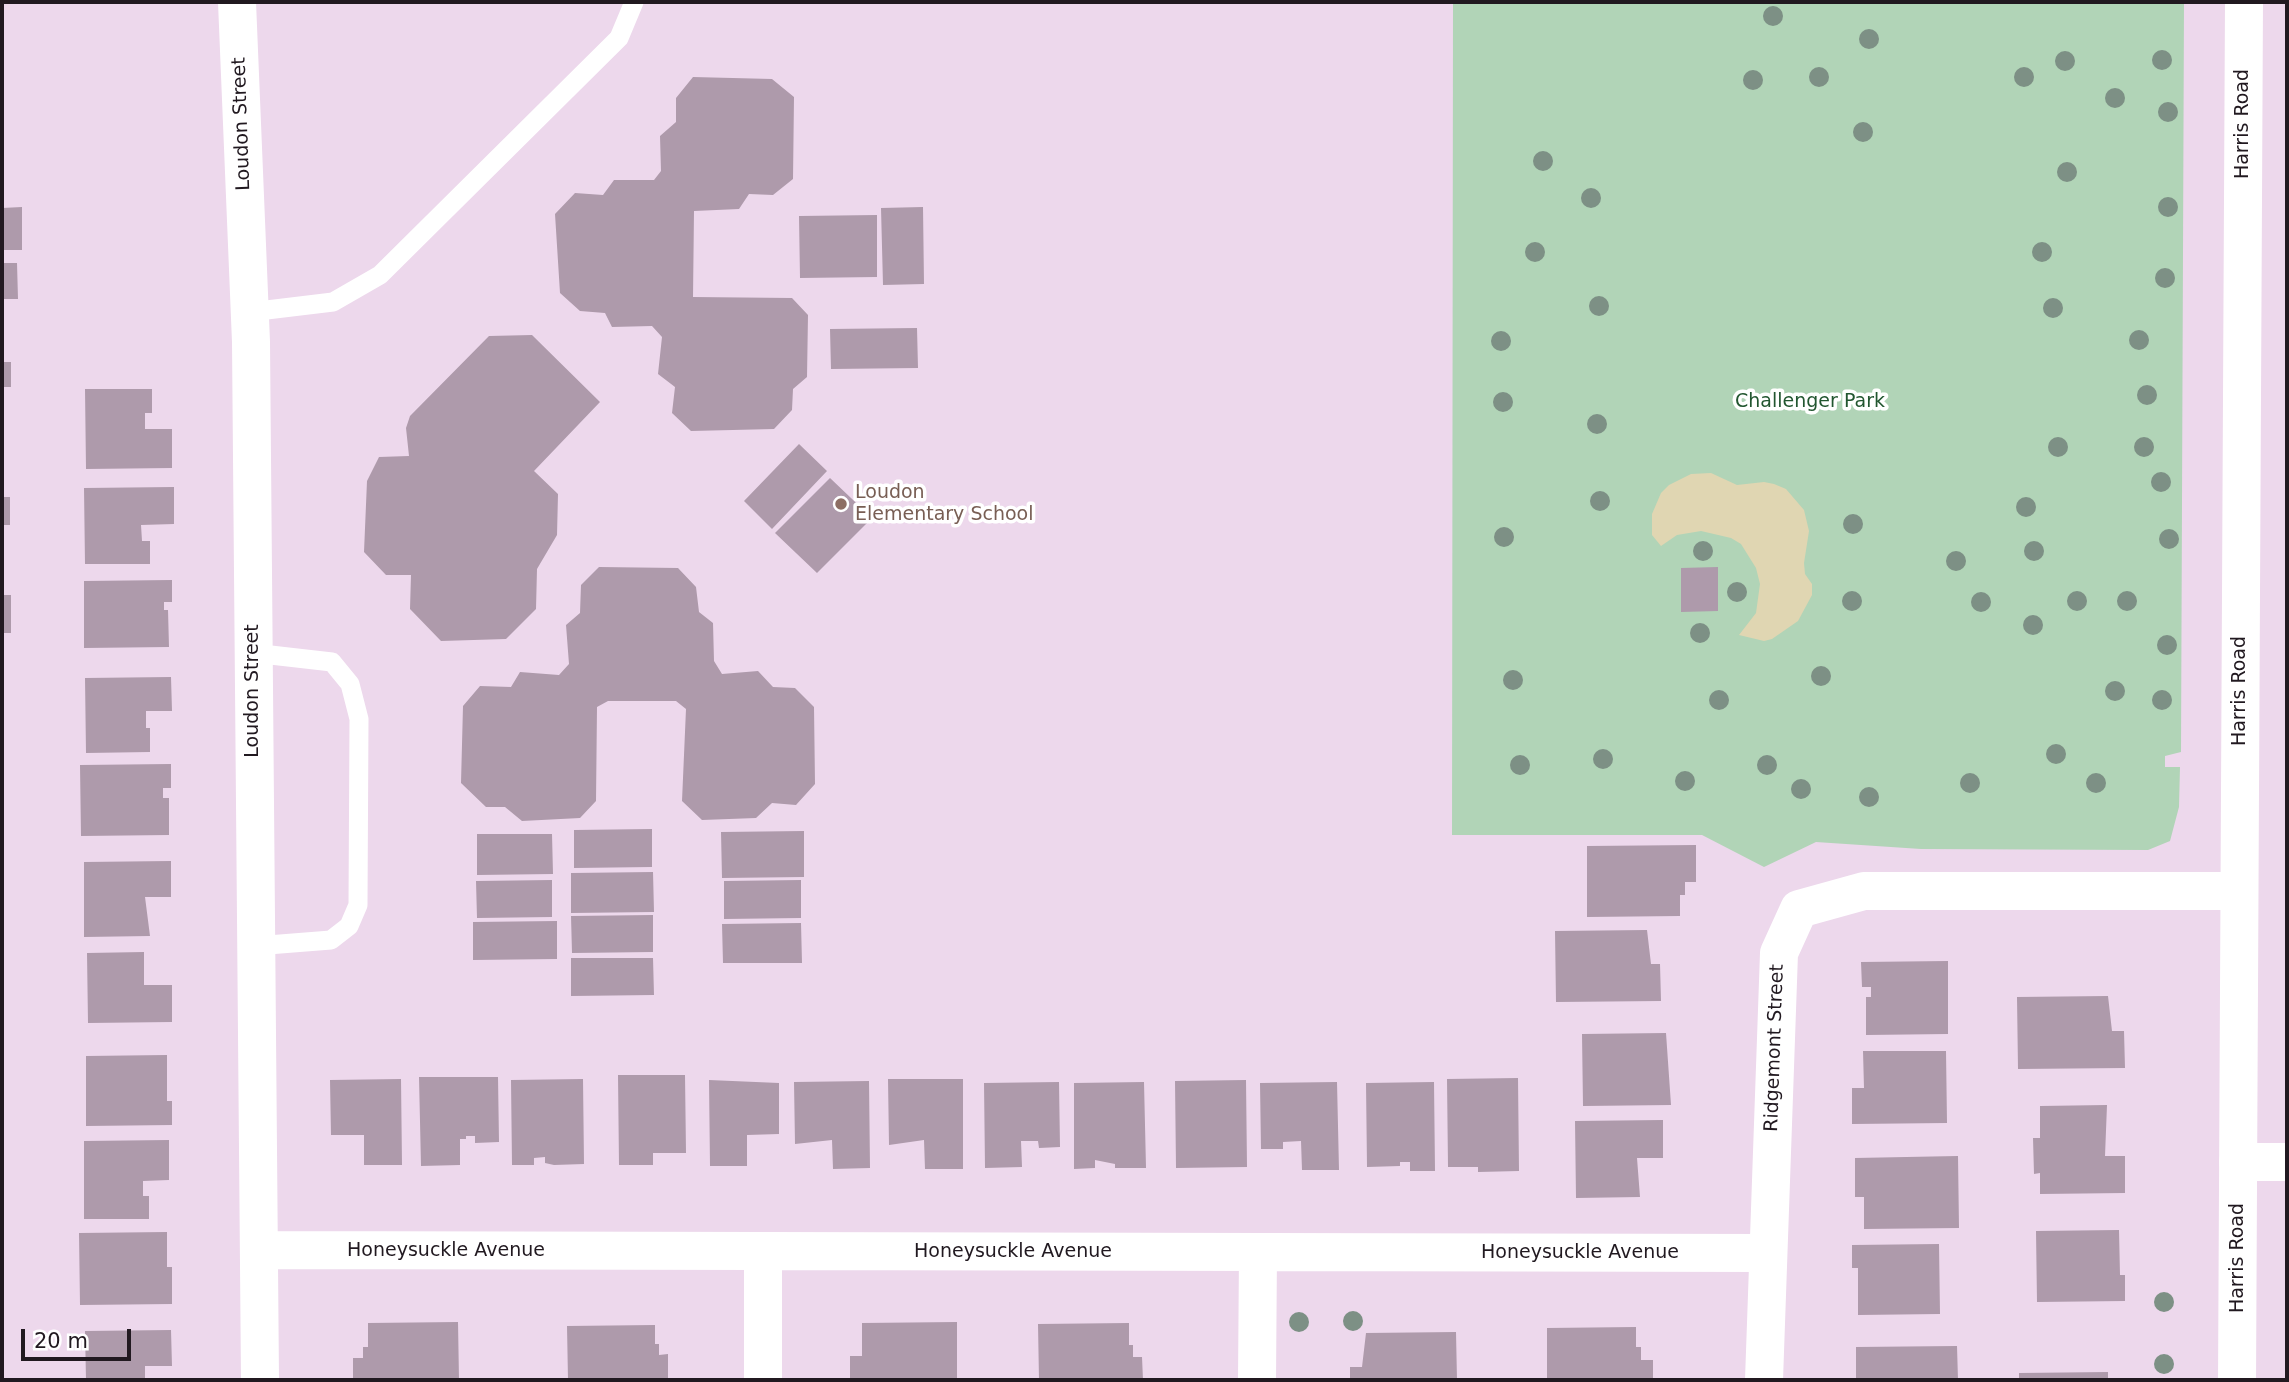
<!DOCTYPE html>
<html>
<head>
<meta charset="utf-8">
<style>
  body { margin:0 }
  #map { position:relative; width:2289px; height:1382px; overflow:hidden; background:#edd8ec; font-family:"DejaVu Sans",sans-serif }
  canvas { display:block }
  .frame { position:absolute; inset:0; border:4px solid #211920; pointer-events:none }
  .scale { position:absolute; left:21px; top:1329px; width:110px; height:32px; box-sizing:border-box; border:4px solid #211920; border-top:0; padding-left:9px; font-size:21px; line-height:24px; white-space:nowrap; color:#211920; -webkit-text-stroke:5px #fff; paint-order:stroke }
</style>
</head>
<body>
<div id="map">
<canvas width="2289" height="1382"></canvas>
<div class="frame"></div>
<div class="scale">20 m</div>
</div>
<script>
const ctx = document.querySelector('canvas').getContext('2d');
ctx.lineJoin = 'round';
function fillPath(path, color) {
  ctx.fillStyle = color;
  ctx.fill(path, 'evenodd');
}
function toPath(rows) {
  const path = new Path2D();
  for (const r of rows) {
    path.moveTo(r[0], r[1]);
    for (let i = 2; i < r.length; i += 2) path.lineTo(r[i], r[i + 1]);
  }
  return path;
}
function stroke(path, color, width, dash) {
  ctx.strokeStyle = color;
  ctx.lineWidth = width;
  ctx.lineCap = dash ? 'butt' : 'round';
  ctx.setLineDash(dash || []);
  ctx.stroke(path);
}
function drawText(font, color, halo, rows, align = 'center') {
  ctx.font = font + ' "DejaVu Sans",sans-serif';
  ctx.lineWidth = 7;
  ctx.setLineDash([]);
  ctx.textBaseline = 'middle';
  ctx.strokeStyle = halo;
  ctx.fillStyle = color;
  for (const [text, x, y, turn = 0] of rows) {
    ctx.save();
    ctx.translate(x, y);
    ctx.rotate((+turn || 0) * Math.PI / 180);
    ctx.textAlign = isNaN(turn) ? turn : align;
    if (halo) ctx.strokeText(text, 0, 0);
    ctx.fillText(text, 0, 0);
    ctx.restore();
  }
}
fillPath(toPath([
  [1453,2,2184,2,2181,752,2165,756,2165,767,2180,767,2179,807,2170,841,2148,850,1921,849,1816,842,1764,867,1702,835,1452,835]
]), '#b1d4b7');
fillPath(toPath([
  [1711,473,1737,485,1764,482,1774,484,1786,489,1804,510,1809,531,1804,563,1805,574,1812,584,1812,595,1798,621,1772,639,1764,641,1739,635,1756,613,1760,584,1756,568,1741,544,1731,538,1701,531,1677,535,1661,546,1652,535,1652,514,1661,493,1669,485,1691,474]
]), '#e0d6b2');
fillPath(toPath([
  [693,77,772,79,794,97,793,179,773,195,749,194,739,209,694,211,693,297,792,298,808,315,807,377,793,389,792,410,774,429,691,431,672,413,675,387,658,374,662,337,652,326,612,327,605,313,580,311,560,293,555,214,575,193,603,195,614,180,654,180,661,171,660,136,676,122,676,98],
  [22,207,22,250,2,250,2,208],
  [923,207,924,284,883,285,881,208],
  [877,215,877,277,800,278,799,216],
  [2,263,17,263,18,299,2,299],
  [917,328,918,368,831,369,830,329],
  [532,335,600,402,534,471,558,494,557,535,537,569,536,609,506,639,441,641,410,609,411,575,386,575,364,552,367,481,379,457,409,456,406,428,410,416,489,336],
  [2,362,11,362,11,387,2,387],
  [85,389,152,389,152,413,145,413,145,429,172,429,172,468,86,469],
  [799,444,827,471,772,529,744,501],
  [830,478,872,518,817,573,775,533],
  [174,487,174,524,141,525,142,541,150,541,150,564,85,564,84,488],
  [2,497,10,497,10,525,2,525],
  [599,567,678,568,696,587,699,612,713,623,714,661,722,674,758,671,773,687,795,688,814,707,815,784,796,805,772,803,756,818,702,820,682,801,686,709,676,701,608,701,597,707,596,801,580,818,522,821,505,807,486,807,461,783,463,706,480,686,511,687,520,672,559,675,569,664,566,625,580,613,581,585],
  [1718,567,1718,611,1681,612,1681,568],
  [172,580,172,602,164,602,164,610,168,610,169,647,84,648,84,581],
  [2,595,11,595,11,633,2,633],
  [171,677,172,711,146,711,146,728,150,728,150,752,86,753,85,678],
  [171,764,171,788,163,788,163,798,169,798,169,835,81,836,80,765],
  [652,829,652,867,574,868,574,830],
  [804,831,804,877,722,878,721,832],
  [477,834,552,834,553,874,477,875],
  [1696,845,1696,882,1685,882,1685,895,1680,895,1680,916,1587,917,1587,846],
  [171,861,171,897,145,897,150,936,84,937,84,862],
  [653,872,654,912,571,913,571,873],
  [552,880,552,917,477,918,476,881],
  [801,880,801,918,724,919,724,881],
  [653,915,653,952,572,953,571,916],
  [557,921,557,959,473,960,473,922],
  [801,923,802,963,723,963,722,924],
  [1647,930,1651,964,1660,964,1661,1001,1556,1002,1555,931],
  [144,952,144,985,172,985,172,1022,88,1023,87,953],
  [571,958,653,958,654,995,571,996],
  [1948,961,1948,1034,1866,1035,1866,997,1871,997,1871,987,1862,987,1861,962],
  [2108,996,2112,1031,2124,1031,2125,1068,2018,1069,2017,997],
  [1666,1033,1671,1105,1583,1106,1582,1034],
  [1863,1051,1946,1051,1947,1123,1852,1124,1852,1088,1864,1088],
  [167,1055,167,1101,172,1101,172,1125,86,1126,86,1056],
  [618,1075,685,1075,686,1153,653,1153,653,1165,619,1165],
  [419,1077,498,1077,499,1142,475,1143,475,1136,466,1136,466,1139,460,1139,460,1165,421,1166],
  [1518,1078,1519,1171,1478,1172,1478,1167,1448,1167,1447,1079],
  [401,1079,402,1165,364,1165,364,1135,331,1135,330,1080],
  [583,1079,584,1164,554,1165,545,1163,545,1157,534,1158,534,1165,512,1165,511,1080],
  [888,1079,963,1079,963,1169,925,1169,924,1140,889,1145],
  [709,1080,779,1083,779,1134,747,1135,747,1166,710,1166],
  [1246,1080,1247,1167,1176,1168,1175,1081],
  [869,1081,870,1168,833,1169,832,1140,795,1144,794,1082],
  [1059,1082,1060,1147,1039,1148,1038,1141,1021,1141,1022,1167,985,1168,984,1083],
  [1144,1082,1146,1168,1115,1168,1115,1164,1095,1160,1095,1168,1074,1169,1074,1083],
  [1337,1082,1339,1170,1302,1170,1301,1141,1283,1142,1283,1149,1261,1149,1260,1083],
  [1434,1082,1435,1171,1410,1171,1410,1162,1400,1162,1400,1166,1367,1167,1366,1083],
  [2107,1105,2105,1156,2125,1156,2125,1193,2040,1194,2040,1173,2034,1174,2033,1138,2040,1138,2040,1106],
  [1663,1120,1663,1158,1637,1158,1640,1197,1576,1198,1575,1121],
  [169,1140,169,1180,143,1181,143,1196,149,1196,149,1219,84,1219,84,1141],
  [1958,1156,1959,1228,1864,1229,1864,1197,1855,1197,1855,1158],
  [2119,1230,2120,1275,2125,1275,2125,1301,2037,1302,2036,1231],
  [167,1232,167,1267,172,1267,172,1304,80,1305,79,1233],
  [1939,1244,1940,1314,1858,1315,1858,1268,1852,1268,1852,1245],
  [458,1322,459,1380,353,1380,353,1358,363,1358,363,1347,368,1347,368,1323],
  [957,1322,957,1380,850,1380,850,1356,862,1356,862,1323],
  [1129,1323,1129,1345,1133,1345,1133,1357,1142,1357,1143,1380,1039,1380,1038,1324],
  [655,1325,655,1344,659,1344,659,1355,668,1354,668,1380,568,1380,567,1326],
  [1636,1327,1636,1347,1641,1347,1641,1360,1653,1360,1653,1380,1547,1380,1547,1328],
  [171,1330,172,1366,145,1366,145,1380,86,1380,85,1331],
  [1456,1332,1457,1380,1350,1380,1350,1367,1362,1367,1366,1333],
  [1957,1346,1958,1380,1856,1380,1856,1347],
  [2108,1372,2108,1380,2019,1380,2019,1373]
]), '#ae9aab');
stroke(toPath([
  [250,312,333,302,380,275,619,38,634,2],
  [253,653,332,662,350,684,359,719,358,905,349,926,331,940,255,946]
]), '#fff', 19);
stroke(toPath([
  [237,2,251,342,260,1380],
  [2238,1162,2287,1162],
  [259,1250,1767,1253],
  [763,1251,763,1380],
  [1257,1380,1258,1252],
  [1764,1380,1779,953,1799,909,1864,891,2238,891]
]), '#fff', 38);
stroke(toPath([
  [2237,1380,2244,2]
]), '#fff', 38);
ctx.fillStyle = '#7d9085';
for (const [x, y] of [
  [1773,16],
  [1869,39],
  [2162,60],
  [2065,61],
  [1819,77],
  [2024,77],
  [1753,80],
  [2115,98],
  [2168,112],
  [1863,132],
  [1543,161],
  [2067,172],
  [1591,198],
  [2168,207],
  [1535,252],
  [2042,252],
  [2165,278],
  [1599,306],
  [2053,308],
  [2139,340],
  [1501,341],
  [2147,395],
  [1503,402],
  [1597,424],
  [2058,447],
  [2144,447],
  [2161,482],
  [1600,501],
  [2026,507],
  [1853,524],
  [1504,537],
  [2169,539],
  [1703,551],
  [2034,551],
  [1956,561],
  [1737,592],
  [1852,601],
  [2077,601],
  [2127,601],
  [1981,602],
  [2033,625],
  [1700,633],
  [2167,645],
  [1821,676],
  [1513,680],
  [2115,691],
  [1719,700],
  [2162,700],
  [2056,754],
  [1603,759],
  [1520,765],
  [1767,765],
  [1685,781],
  [1970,783],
  [2096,783],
  [1801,789],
  [1869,797],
  [2164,1302],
  [1353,1321],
  [1299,1322],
  [2164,1364]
]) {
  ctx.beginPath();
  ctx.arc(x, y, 10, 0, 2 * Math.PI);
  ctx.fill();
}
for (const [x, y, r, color] of [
  [841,504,7,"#8d6e63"]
]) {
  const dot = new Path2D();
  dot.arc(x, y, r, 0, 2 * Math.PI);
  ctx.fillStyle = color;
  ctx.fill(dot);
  stroke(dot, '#fff', 2.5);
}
drawText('19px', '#211920', '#fff', [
  ["Loudon Street",242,124,-92],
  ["Harris Road",2243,124,-90],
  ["Loudon Street",253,691,-90],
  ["Harris Road",2240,691,-90],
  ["Ridgemont Street",1775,1048,-88],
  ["Honeysuckle Avenue",446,1251],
  ["Honeysuckle Avenue",1013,1252],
  ["Honeysuckle Avenue",1580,1253],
  ["Harris Road",2238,1258,-90]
]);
drawText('19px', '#225630', '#fff', [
  ["Challenger Park",1810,402]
]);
drawText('19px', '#785e54', '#fff', [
  ["Loudon",855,493],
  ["Elementary School",855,515]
], 'left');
</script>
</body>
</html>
